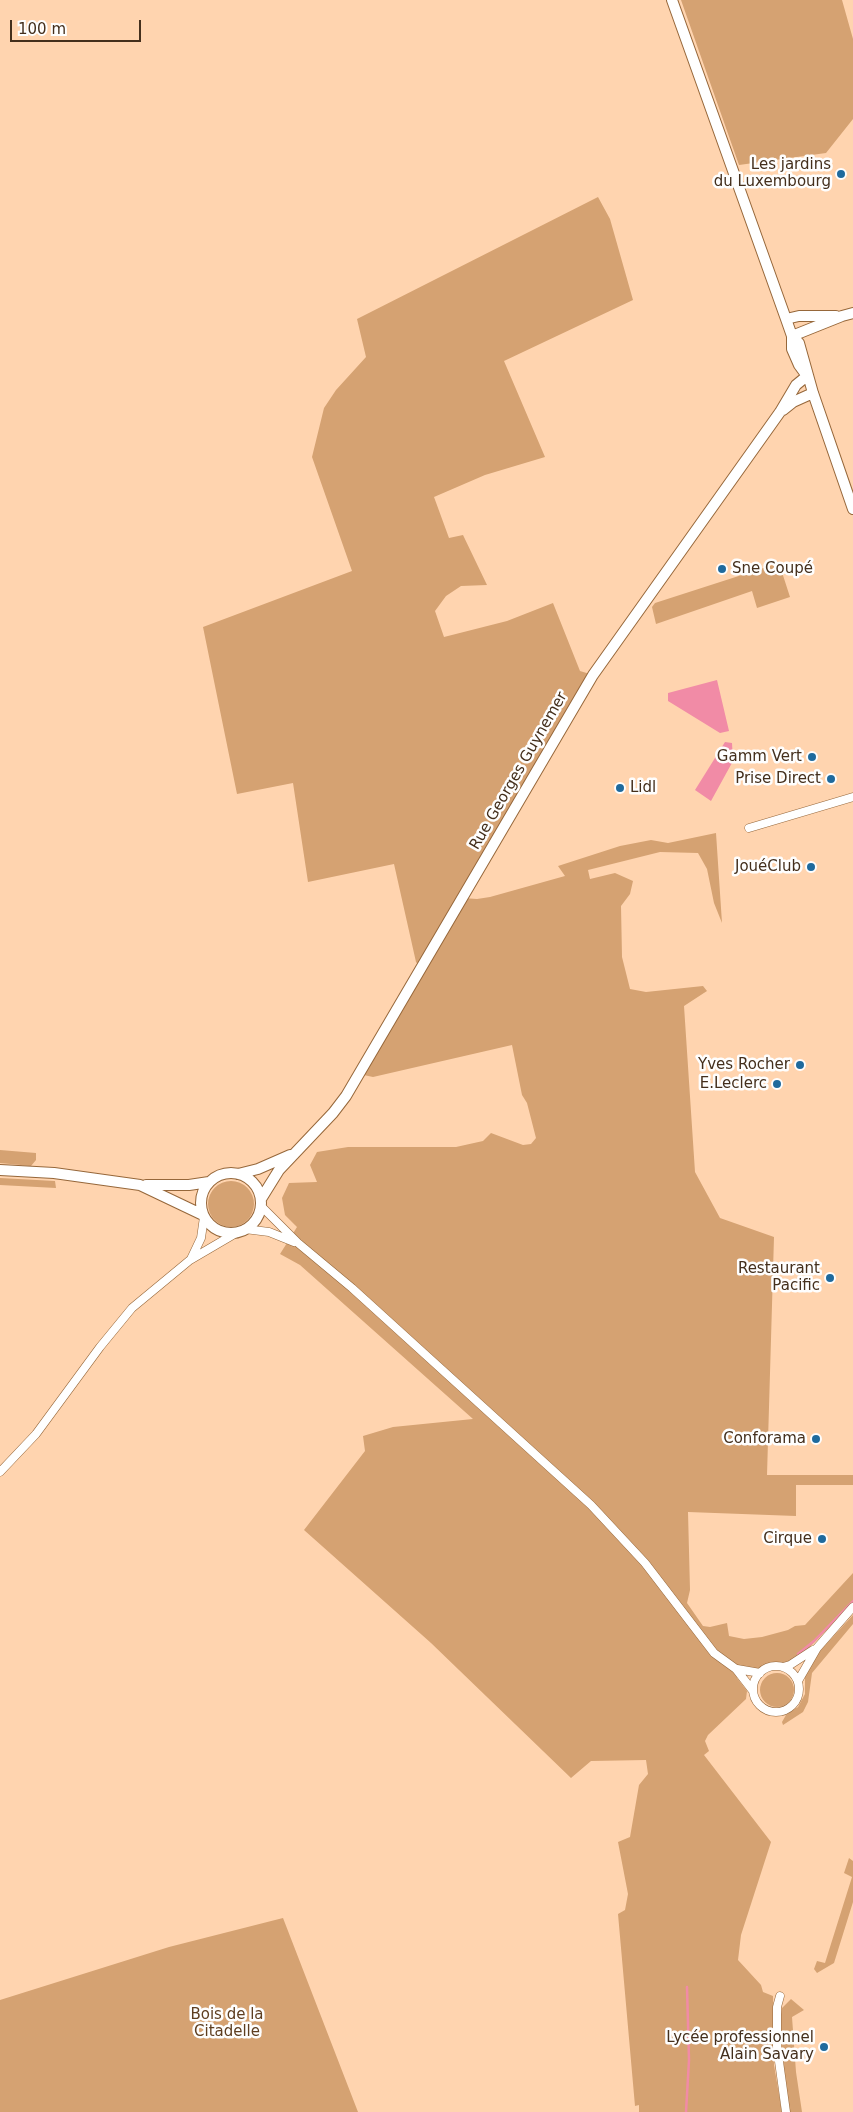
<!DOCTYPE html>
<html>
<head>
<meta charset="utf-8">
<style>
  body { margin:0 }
  #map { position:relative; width:853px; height:2112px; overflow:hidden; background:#ffd4af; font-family:"DejaVu Sans",sans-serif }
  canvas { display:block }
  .scale { position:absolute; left:10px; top:20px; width:131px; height:22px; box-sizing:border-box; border:2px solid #442f1c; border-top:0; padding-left:6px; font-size:15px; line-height:18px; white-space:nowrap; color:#442f1c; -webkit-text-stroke:4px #fefefe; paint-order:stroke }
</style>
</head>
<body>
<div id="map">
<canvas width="853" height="2112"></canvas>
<div class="scale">100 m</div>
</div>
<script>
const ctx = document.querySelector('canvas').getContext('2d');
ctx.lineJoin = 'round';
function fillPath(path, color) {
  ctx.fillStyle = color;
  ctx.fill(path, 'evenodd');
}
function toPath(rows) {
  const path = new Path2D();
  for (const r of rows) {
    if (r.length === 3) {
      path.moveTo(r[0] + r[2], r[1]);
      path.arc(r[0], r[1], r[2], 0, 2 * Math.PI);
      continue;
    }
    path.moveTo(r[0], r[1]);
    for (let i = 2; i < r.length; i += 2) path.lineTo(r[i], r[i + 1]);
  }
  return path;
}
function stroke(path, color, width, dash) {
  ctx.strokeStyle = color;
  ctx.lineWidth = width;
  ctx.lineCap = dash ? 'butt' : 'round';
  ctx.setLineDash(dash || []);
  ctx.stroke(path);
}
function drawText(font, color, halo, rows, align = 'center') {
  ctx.font = font + ' "DejaVu Sans",sans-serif';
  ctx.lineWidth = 5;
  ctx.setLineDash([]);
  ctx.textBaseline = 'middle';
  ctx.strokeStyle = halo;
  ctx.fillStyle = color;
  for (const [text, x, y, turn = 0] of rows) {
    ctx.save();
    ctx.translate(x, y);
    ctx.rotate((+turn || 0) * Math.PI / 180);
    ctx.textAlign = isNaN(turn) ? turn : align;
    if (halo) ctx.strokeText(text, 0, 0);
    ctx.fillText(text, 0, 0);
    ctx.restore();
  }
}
fillPath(toPath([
  [681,0,842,0,853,39,853,119,826,153,739,165],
  [598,197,610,219,633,300,504,361,545,457,485,475,434,497,449,538,463,535,487,585,461,586,446,596,435,611,444,637,507,621,553,603,580,671,593,675,463,898,477,899,490,897,565,876,558,866,620,846,651,840,668,843,716,833,722,923,714,903,707,869,698,853,660,852,588,870,590,879,615,873,633,881,630,894,621,906,622,957,630,989,646,992,703,986,707,991,684,1006,695,1172,720,1218,774,1237,767,1475,853,1475,853,1485,796,1485,796,1516,688,1512,690,1590,687,1603,703,1626,710,1627,727,1623,729,1636,744,1639,762,1637,788,1630,795,1626,805,1625,853,1573,853,1603,806,1651,783,1667,769,1667,760,1673,737,1669,737,1678,747,1691,746,1699,708,1735,705,1741,709,1751,704,1755,771,1842,741,1935,738,1960,761,1985,763,1992,773,1996,774,2065,782,2112,639,2112,639,2105,635,2106,618,1914,625,1910,628,1894,618,1842,630,1837,639,1785,648,1774,646,1760,591,1761,571,1778,431,1643,304,1530,365,1451,363,1436,393,1427,473,1419,300,1265,280,1254,297,1227,285,1215,282,1198,289,1183,317,1182,310,1165,317,1152,348,1147,456,1147,483,1141,491,1133,523,1145,531,1144,536,1138,527,1103,522,1095,512,1045,373,1077,359,1074,421,968,416,962,394,864,308,882,293,783,237,794,203,627,352,571,312,457,324,408,336,390,366,357,357,319],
  [779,563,790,597,757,608,752,591,656,624,652,607,655,603],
  [0,1150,36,1153,36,1160,31,1166,0,1163],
  [0,1178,55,1181,56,1188,0,1185],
  [231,1204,23],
  [853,1615,853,1624,812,1673,808,1702,803,1712,783,1725,782,1722,786,1715,798,1707,805,1694,805,1673,809,1663],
  [777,1690,17],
  [849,1858,853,1861,853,1902,834,1963,817,1973,814,1969,817,1961,825,1963,852,1877,844,1873],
  [283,1918,358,2112,0,2112,0,2000,169,1947],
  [791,1999,804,2010,792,2017,796,2072,802,2112,790,2112,785,2084,780,2021,782,2008]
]), '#d5a272');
fillPath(toPath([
  [717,680,729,731,720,733,668,701,668,693],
  [725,742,732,743,733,761,711,801,695,790]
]), '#f18ba6');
stroke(toPath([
  [798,1654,814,1641,853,1601],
  [686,2112,689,2060,687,1987]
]), '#f18ba6', 2.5);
const street = toPath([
  [749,828,853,797],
  [261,1206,298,1243,352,1288,591,1505,645,1563,714,1653,736,1669,753,1691],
  [245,1229,269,1232,294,1242],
  [191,1259,201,1238,204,1217],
  [0,1472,36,1434,100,1347,132,1308,190,1260,236,1233],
  [776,1689,23],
  [783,1667,790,1665,813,1650],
  [737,1669,760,1673],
  [798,1681,817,1648,853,1607],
  [780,1996,777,2007,777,2047,786,2112]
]);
const secondary = toPath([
  [672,0,786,319,792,336,792,349,799,365,807,376],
  [786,319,799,316,836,316],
  [792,336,799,343,813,393,853,509],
  [792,336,842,316,853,313],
  [783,410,793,402,813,393],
  [0,1170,54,1173,140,1185,203,1215],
  [231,1203,30],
  [238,1174,258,1169,290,1155],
  [146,1185,189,1185,209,1182],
  [261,1199,279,1170,333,1113,346,1096,593,675,780,412,796,385,807,376]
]);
stroke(street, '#96673a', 9);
stroke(secondary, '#96673a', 12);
stroke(street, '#fff', 8);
stroke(secondary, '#fff', 10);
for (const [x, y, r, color] of [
  [841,174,5,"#1f6a9d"],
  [722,569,5,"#1f6a9d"],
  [812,757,5,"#1f6a9d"],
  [831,779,5,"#1f6a9d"],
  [620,788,5,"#1f6a9d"],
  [811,867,5,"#1f6a9d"],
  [800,1065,5,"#1f6a9d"],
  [777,1084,5,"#1f6a9d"],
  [830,1278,5,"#1f6a9d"],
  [816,1439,5,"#1f6a9d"],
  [822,1539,5,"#1f6a9d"],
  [824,2047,5,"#1f6a9d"]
]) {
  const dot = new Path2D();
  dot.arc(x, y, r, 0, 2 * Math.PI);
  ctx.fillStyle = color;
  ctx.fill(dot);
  stroke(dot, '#fefefe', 2);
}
drawText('15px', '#442f1c', '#fefefe', [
  ["Les jardins",831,165],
  ["du Luxembourg",831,182],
  ["Sne Coupé",732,569,"left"],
  ["Gamm Vert",802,757],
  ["Prise Direct",821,779],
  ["Lidl",630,788,"left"],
  ["JouéClub",801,867],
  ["Yves Rocher",790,1065],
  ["E.Leclerc",767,1084],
  ["Restaurant",820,1269],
  ["Pacific",820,1286],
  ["Conforama",806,1439],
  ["Cirque",812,1539],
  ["Lycée professionnel",814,2038],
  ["Alain Savary",814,2055]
], 'right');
drawText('15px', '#442f1c', '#fefefe', [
  ["Rue Georges Guynemer",519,771,-60]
]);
drawText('15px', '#5e3e20', '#fefefe', [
  ["Bois de la",227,2015],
  ["Citadelle",227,2032]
]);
</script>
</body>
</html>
